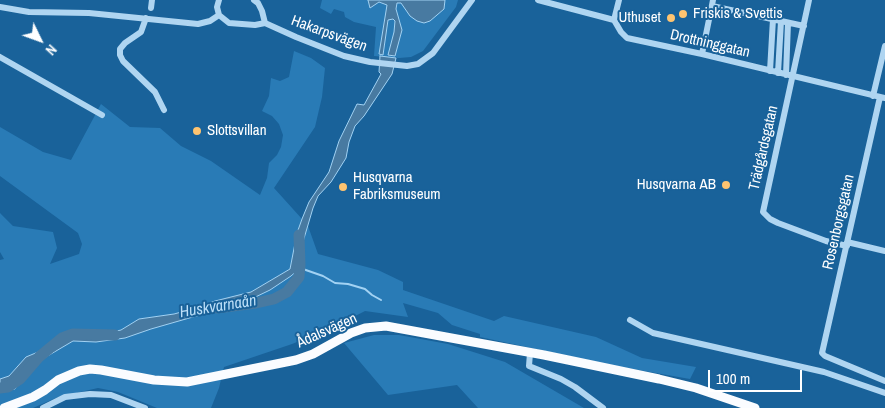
<!DOCTYPE html>
<html>
<head>
<meta charset="utf-8">
<style>
  body { margin:0 }
  #map { position:relative; width:885px; height:408px; overflow:hidden; background:#19629a; font-family:"Archivo Narrow",sans-serif }
  canvas { display:block }
  .north { position:absolute; left:15px; top:15px; width:50px; height:50px; -webkit-text-stroke:4px #19629a; paint-order:stroke; rotate:132deg; font-size:14px; font-weight:700; line-height:20px; text-align:center; color:#fff }
  .north::after { content:''; display:block; margin:auto; width:18px; height:22px; background:#fff; clip-path:polygon(50% 0,100% 100%,50% 72%,0 100%) }
  .scale { position:absolute; left:708px; top:370px; width:94px; height:22px; box-sizing:border-box; border:2px solid #fff; border-top:0; padding-left:6px; font-size:15px; line-height:18px; white-space:nowrap; color:#fff; -webkit-text-stroke:4px #19629a; paint-order:stroke }
</style>
</head>
<body>
<div id="map">
<canvas width="885" height="408"></canvas>
<div class="north">N</div>
<div class="scale">100 m</div>
</div>
<script>
const ctx = document.querySelector('canvas').getContext('2d');
ctx.lineJoin = 'round';
function fillPath(path, color) {
  ctx.fillStyle = color;
  ctx.fill(path, 'evenodd');
}
function toPath(rows) {
  const path = new Path2D();
  for (const r of rows) {
    path.moveTo(r[0], r[1]);
    for (let i = 2; i < r.length; i += 2) path.lineTo(r[i], r[i + 1]);
  }
  return path;
}
function stroke(path, color, width, dash) {
  ctx.strokeStyle = color;
  ctx.lineWidth = width;
  ctx.lineCap = dash ? 'butt' : 'round';
  ctx.setLineDash(dash || []);
  ctx.stroke(path);
}
function drawText(font, color, halo, rows, align = 'center') {
  ctx.font = font + ' "Archivo Narrow",sans-serif';
  ctx.lineWidth = 4;
  ctx.setLineDash([]);
  ctx.textBaseline = 'middle';
  ctx.strokeStyle = halo;
  ctx.fillStyle = color;
  for (const [text, x, y, turn = 0] of rows) {
    ctx.save();
    ctx.translate(x, y);
    ctx.rotate((+turn || 0) * Math.PI / 180);
    ctx.textAlign = isNaN(turn) ? turn : align;
    if (halo) ctx.strokeText(text, 0, 0);
    ctx.fillText(text, 0, 0);
    ctx.restore();
  }
}
fillPath(toPath([
  [322,0,368,0,370,8,379,2,387,5,393,16,400,23,396,9,397,3,400,2,444,9,445,0,458,0,456,7,423,51,411,57,399,58,374,56,376,27,354,22,345,17,344,12,334,9,331,14,320,8],
  [294,51,311,58,325,68,322,97,315,127,274,188,302,219,297,233,290,269,251,292,215,301,196,308,174,314,139,319,121,330,95,336,56,339,38,352,26,357,9,376,0,379,0,260,4,259,0,252,0,213,13,226,53,232,57,248,50,264,79,254,82,244,78,233,0,176,0,127,43,152,71,160,101,104,130,127,160,128,181,146,211,161,260,195,267,178,269,163,277,155,281,147,283,135,279,124,272,116,262,111,269,96,271,78,280,81,289,77],
  [308,226,318,254,378,270,403,282,403,290,494,321,504,316,596,337,642,358,696,367,690,379,610,365,480,337,480,334,452,325,438,313,403,303,408,317,365,311,332,328,292,344,224,367,219,388,211,408,157,408,118,392,98,388,58,397,33,408,0,408,0,392,15,389,34,364,73,341,96,342,125,338,151,329,245,302,270,290,291,276,299,269,300,252],
  [374,335,399,335,448,344,505,362,584,408,478,408,457,385,388,395,344,343]
]), '#297bb6');
const water = toPath([
  [368,0,445,0,444,9,430,21,424,23,417,21,410,16,401,3,397,3,396,9,402,30,395,56,388,55,394,32,395,21,393,19,388,20,383,55,379,54,387,5,379,2,370,8,368,0],
  [380,56,396,58,392,74,364,116,355,126,349,142,346,158,331,182,318,196,313,208,300,252,299,269,291,276,270,290,245,302,151,329,125,338,96,342,73,341,34,364,15,389,0,392,0,379,9,376,26,357,38,352,56,339,84,332,95,336,121,330,139,319,174,314,196,308,215,301,251,292,290,269,297,233,302,219,309,202,329,172,339,141,357,104,364,105,381,74,379,72,380,56]
]);
fillPath(water, '#487aa1');
stroke(water, '#a2d2f3', 1);
stroke(toPath([
  [300,268,323,276,335,283,348,284,365,289,372,295,381,300]
]), '#a2d2f3', 2);
stroke(toPath([
  [217,308,256,303,274,299,287,292,299,277,300,265,299,235],
  [0,388,8,387,20,379,39,357,62,338,73,334,115,335]
]), '#487aa1', 11);
stroke(toPath([
  [219,0,217,7,219,15,229,23,255,25,265,23,296,37,344,56,370,62,407,66,418,64,433,53,472,0],
  [254,0,258,3,262,11,265,23],
  [538,0,614,20,621,32,627,38,702,54,885,98],
  [809,0,763,212,770,219,778,223,826,241,847,246],
  [712,6,804,26],
  [0,7,29,12,89,13,198,24,210,21,219,15],
  [151,8,152,0],
  [146,18,141,32,125,43,120,49,120,55,123,61,155,92,164,110],
  [614,20,619,0],
  [702,54,713,0],
  [0,57,102,115],
  [770,71,773,19],
  [778,73,781,21],
  [786,75,788,23],
  [873,96,885,46],
  [880,97,822,353,825,356,885,381],
  [847,242,885,251],
  [630,320,653,333,824,372,885,393],
  [530,353,529,366,561,379,575,387,603,408],
  [43,408,65,397,90,394,111,395,145,408]
]), '#afd5f1', 6);
stroke(toPath([
  [4,408,33,397,45,390,58,380,79,371,90,369,101,370,154,380,187,382,296,360,313,354,351,333,365,328,386,326,544,355,659,379,696,388,755,408]
]), '#fafcff', 9);
for (const [x, y, r, color] of [
  [683,14,5,"#ffc470"],
  [671,18,5,"#ffc470"],
  [197,131,5,"#ffc470"],
  [726,185,5,"#ffc470"],
  [343,187,5,"#ffc470"]
]) {
  const dot = new Path2D();
  dot.arc(x, y, r, 0, 2 * Math.PI);
  ctx.fillStyle = color;
  ctx.fill(dot);
  stroke(dot, '#19629a', 2);
}
drawText('15px', '#fff', '#19629a', [
  ["Friskis & Svettis",693,14],
  ["Uthuset",661,18,"right"],
  ["Slottsvillan",207,131],
  ["Husqvarna",353,178],
  ["Fabriksmuseum",353,195],
  ["Husqvarna AB",716,185,"right"]
], 'left');
drawText('15px', '#fff', '#19629a', [
  ["Hakarpsvägen",329,34,20],
  ["Drottninggatan",710,44,13],
  ["Trädgårdsgatan",764,148,-77],
  ["Rosenborgsgatan",839,222,-77],
  ["Ådalsvägen",327,331,-24]
]);
drawText('italic 16px', '#bcdff8', '#19629a', [
  ["Huskvarnaån",218,307,-9]
]);
</script>
</body>
</html>
